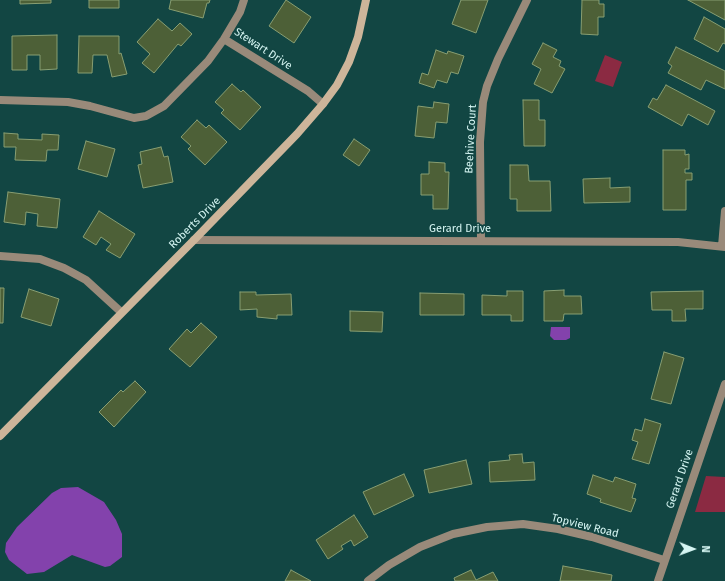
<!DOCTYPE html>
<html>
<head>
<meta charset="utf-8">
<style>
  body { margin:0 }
  #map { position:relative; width:725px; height:581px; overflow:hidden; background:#124643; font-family:"Fira Sans",sans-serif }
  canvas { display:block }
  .north { position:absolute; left:673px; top:529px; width:40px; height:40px; -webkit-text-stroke:3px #124643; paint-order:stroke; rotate:91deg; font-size:11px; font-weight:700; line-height:16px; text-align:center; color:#d6f6f3 }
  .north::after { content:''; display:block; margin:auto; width:14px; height:18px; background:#d6f6f3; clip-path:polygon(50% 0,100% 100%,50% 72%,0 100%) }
</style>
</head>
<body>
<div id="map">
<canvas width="725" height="581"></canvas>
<div class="north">N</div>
</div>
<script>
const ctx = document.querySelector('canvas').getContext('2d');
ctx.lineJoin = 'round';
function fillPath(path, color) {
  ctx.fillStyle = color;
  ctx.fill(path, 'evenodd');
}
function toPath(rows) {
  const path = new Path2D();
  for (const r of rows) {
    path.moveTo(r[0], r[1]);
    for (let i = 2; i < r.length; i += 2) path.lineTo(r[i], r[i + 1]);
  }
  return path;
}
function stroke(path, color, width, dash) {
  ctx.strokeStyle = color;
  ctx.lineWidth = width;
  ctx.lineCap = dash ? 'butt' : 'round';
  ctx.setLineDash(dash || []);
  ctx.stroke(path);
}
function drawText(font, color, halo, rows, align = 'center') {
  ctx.font = font + ' "Fira Sans",sans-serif';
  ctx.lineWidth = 3.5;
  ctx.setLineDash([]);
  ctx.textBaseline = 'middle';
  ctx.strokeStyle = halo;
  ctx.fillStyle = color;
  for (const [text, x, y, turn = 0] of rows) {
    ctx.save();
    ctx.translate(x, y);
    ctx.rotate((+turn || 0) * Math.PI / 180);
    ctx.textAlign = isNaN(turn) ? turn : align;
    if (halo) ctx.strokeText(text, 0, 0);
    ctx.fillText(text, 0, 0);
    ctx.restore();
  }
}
fillPath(toPath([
  [605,55,622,62,613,87,595,81],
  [706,476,725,477,725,512,695,512]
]), '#8b2a42');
fillPath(toPath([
  [551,327,570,327,570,338,566,340,554,340,550,336],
  [78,487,104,502,116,520,122,534,122,557,110,566,105,567,72,555,44,572,27,574,9,560,5,552,6,543,17,527,52,493,61,488]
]), '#8342ac');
const building = toPath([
  [20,0,51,0,51,3,20,4,20,0],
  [89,0,119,0,119,8,89,8,89,0],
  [171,0,210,0,209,3,207,3,203,18,169,9,171,0],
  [286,0,311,17,294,43,269,26,286,0],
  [461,0,488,0,476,33,452,24,461,0],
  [582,0,599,0,599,4,604,4,604,17,598,17,598,35,581,34,582,0],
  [688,0,725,0,725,20,688,0],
  [704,17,725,29,725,44,723,43,718,52,694,39,704,17],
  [158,19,172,31,180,23,192,34,181,46,178,44,154,73,142,63,150,54,137,42,158,19],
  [57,35,57,69,40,70,40,55,27,55,27,70,12,70,12,36,57,35],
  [79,36,119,36,119,54,121,53,127,74,112,77,107,55,93,55,92,73,78,73,79,36],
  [543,43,557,50,553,57,561,61,559,66,565,69,552,93,534,84,541,69,532,64,543,43],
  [676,47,725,71,725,89,706,80,701,90,668,73,672,66,668,63,676,47],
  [436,50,447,54,448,51,464,56,458,74,451,72,447,83,437,80,434,88,419,83,422,73,428,75,436,50],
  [232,84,241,92,243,90,261,107,240,130,221,113,224,110,215,102,232,84],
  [666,85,715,111,708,125,688,114,682,126,648,107,653,98,657,100,666,85],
  [523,100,539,100,539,120,545,120,545,146,524,146,523,100],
  [434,102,449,104,447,123,436,122,434,138,415,136,418,106,433,108,434,102],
  [197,120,206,128,209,125,227,142,205,165,188,149,191,146,181,137,197,120],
  [4,133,18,134,18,139,42,140,42,134,59,135,58,150,47,150,46,161,15,160,16,147,4,147,4,133],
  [354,139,370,150,359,166,343,155,354,139],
  [86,141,115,149,107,177,78,169,86,141],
  [161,147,164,157,168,156,173,182,143,188,138,165,142,164,140,152,161,147],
  [663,150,685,150,685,155,689,154,689,169,685,169,685,173,692,173,692,180,686,180,686,210,663,210,663,150],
  [429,162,445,163,445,172,449,172,448,209,433,209,433,195,421,195,421,174,429,174,429,162],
  [510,165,528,165,529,181,550,181,551,211,517,211,517,199,510,199,510,165],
  [610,178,610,188,630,187,630,202,584,203,583,179,610,178],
  [8,192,60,199,57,228,37,226,38,214,26,212,25,225,4,222,8,192],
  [99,211,135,234,120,258,106,250,111,244,101,237,96,245,83,237,99,211],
  [0,288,4,288,3,323,0,323,0,288],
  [29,289,59,299,51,326,21,317,29,289],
  [564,290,564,296,581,296,582,314,564,314,563,321,544,321,544,291,564,290],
  [507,291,523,291,523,321,511,321,511,315,482,315,482,295,507,296,507,291],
  [703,291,703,309,685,309,686,321,672,321,672,310,652,310,651,292,703,291],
  [240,292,256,292,256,295,291,294,292,315,277,315,277,319,257,317,257,309,240,310,240,292],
  [420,293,464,294,464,315,420,315,420,293],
  [350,311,383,312,382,332,350,331,350,311],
  [201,323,217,337,190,367,169,349,187,329,191,333,201,323],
  [664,352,684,358,671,404,651,399,664,352],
  [135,381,146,392,114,427,99,412,121,390,123,392,135,381],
  [645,419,661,424,649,464,632,459,638,442,632,440,635,429,642,431,645,419],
  [522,454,523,463,534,462,535,480,490,482,489,462,510,460,509,455,522,454],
  [466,460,472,484,429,493,424,470,466,460],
  [404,474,414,496,374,515,363,492,404,474],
  [593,475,613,482,615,477,636,484,632,498,636,499,631,512,600,502,601,499,587,494,593,475],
  [354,515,368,537,354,546,351,540,341,546,343,549,328,559,316,540,354,515],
  [563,566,612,575,611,581,560,581,563,566],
  [291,570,311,581,285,581,291,570],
  [471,570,476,580,493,572,498,581,455,581,454,578,471,570]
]);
fillPath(building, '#4d6037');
stroke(building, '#889e72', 1);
stroke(toPath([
  [224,39,308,91,323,104],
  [0,100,68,102,90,106,134,118,146,116,164,106,208,61,224,39,240,12,244,0],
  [194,240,678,242,725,247],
  [481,240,480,142,483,102,487,86,498,59,527,0],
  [722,246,725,211],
  [0,256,40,259,64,268,86,280,121,312],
  [368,581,389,565,420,547,453,534,487,527,523,524,558,529,592,537,664,560],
  [658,581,725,384]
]), '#998a7a', 8);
stroke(toPath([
  [0,436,194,240,297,134,323,104,337,85,349,62,358,37,366,0]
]), '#cdb59a', 8);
drawText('11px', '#d6f6f3', '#124643', [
  ["Stewart Drive",263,49,33],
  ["Beehive Court",471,139,-87],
  ["Roberts Drive",195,223,-45],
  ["Gerard Drive",460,229],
  ["Gerard Drive",680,479,-71],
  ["Topview Road",585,526,14]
]);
</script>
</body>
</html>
